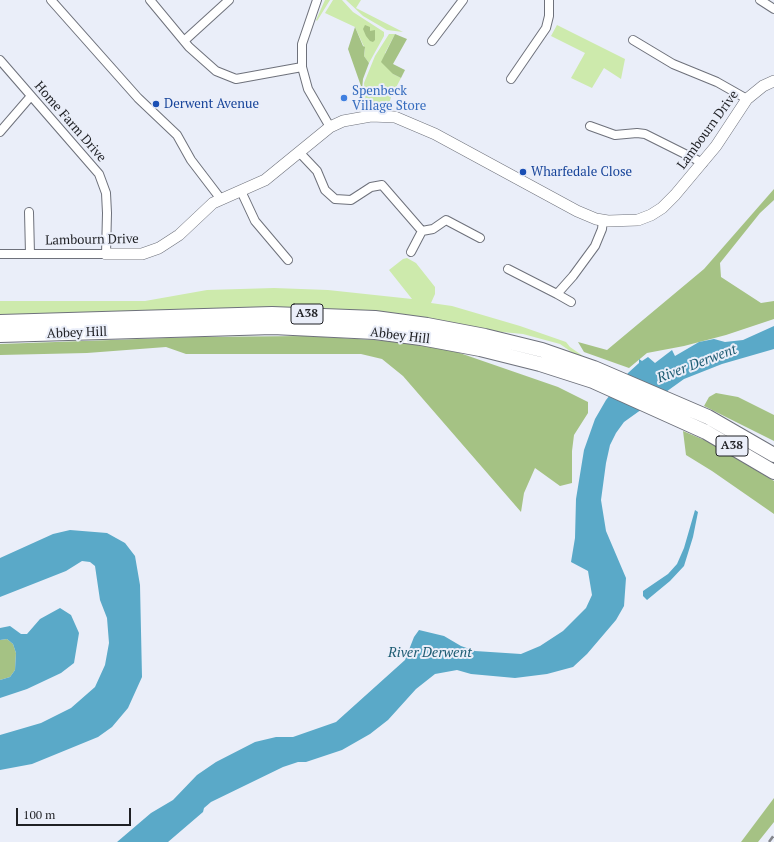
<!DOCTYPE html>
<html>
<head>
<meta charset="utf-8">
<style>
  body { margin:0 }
  #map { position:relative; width:774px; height:842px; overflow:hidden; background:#eaeef9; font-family:"PT Serif",serif }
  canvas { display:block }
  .scale { position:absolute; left:16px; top:808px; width:115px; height:18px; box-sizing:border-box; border:2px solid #1f2024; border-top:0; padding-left:5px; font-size:12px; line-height:14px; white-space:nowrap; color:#1f2024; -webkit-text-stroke:3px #eaeef9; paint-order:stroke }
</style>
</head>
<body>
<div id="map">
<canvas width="774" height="842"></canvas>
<div class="scale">100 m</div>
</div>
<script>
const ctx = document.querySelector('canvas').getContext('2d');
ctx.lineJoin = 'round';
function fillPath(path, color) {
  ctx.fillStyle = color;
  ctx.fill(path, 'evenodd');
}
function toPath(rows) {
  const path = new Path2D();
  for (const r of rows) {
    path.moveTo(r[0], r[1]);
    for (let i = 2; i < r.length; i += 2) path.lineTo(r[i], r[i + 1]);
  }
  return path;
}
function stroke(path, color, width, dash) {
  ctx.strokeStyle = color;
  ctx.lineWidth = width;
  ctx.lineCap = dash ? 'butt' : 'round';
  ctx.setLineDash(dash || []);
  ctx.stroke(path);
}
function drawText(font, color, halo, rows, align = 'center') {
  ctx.font = font + ' "PT Serif",serif';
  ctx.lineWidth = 4;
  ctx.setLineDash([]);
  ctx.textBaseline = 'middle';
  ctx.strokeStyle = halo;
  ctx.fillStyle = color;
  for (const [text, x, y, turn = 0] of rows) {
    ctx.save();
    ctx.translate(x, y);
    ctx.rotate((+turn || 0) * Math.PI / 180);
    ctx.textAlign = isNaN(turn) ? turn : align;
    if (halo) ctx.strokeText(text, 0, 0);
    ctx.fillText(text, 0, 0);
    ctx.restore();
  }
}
fillPath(toPath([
  [325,0,330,0,317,21,316,20],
  [333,0,342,0,353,12,384,32,384,36,369,63,364,56,365,49,355,27,325,13],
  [346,0,361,0,356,8,403,32,387,30,363,16],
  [557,25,625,59,621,79,604,68,592,88,571,78,585,53,551,36],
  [389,34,395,34,385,53,393,74,401,78,391,97,388,108,368,108,366,105,364,83,375,56],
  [407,258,416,263,435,287,435,294,431,303,452,306,520,326,566,342,570,347,583,356,580,358,560,344,523,334,502,332,0,316,0,301,145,301,207,290,274,288,328,290,412,299,389,270,403,259]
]), '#cdeaac');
fillPath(toPath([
  [365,25,370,27,370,31,375,30,375,40,373,42,370,41,366,36,363,29],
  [355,27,363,46,365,47,364,56,369,63,363,79,362,89,348,49],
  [395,34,407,39,393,64,405,70,401,78,393,74,381,62],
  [774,189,774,200,760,213,720,263,721,277,761,303,774,301,774,319,726,335,684,346,647,353,629,368,584,352,578,342,607,350,704,269],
  [307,336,391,341,451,350,558,387,588,402,588,413,574,435,572,451,572,483,560,486,535,468,524,493,521,512,403,376,382,359,361,354,186,354,166,347,87,353,0,355,0,344,194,337],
  [716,393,738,397,774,415,774,441,704,406,709,397],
  [683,431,709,442,774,481,774,514,712,471,686,455],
  [7,639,13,644,16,653,15,670,10,677,0,680,0,640],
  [774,798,774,822,758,842,741,842]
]), '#a5c284');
fillPath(toPath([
  [774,326,774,349,722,364,684,379,624,422,616,433,610,445,606,463,601,500,606,531,626,578,624,606,616,620,587,654,573,667,547,674,515,678,471,674,457,670,435,674,416,689,388,720,370,734,342,750,306,762,298,762,283,767,211,802,204,808,203,812,168,842,117,842,151,813,173,800,197,775,216,762,255,742,276,737,293,737,336,722,405,660,414,637,419,630,444,636,461,646,475,651,521,654,540,646,563,631,586,608,592,595,588,571,571,562,575,538,576,499,584,450,595,419,606,400,628,373,639,363,639,359,642,361,648,357,655,363,672,350,675,356,699,342,714,339,725,342,743,340],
  [695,510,698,512,693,537,684,566,670,581,647,600,643,596,643,591,668,574,677,564,684,548],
  [70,530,107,533,125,543,135,556,140,585,142,677,128,708,112,727,98,737,32,764,0,770,0,735,41,723,71,708,95,687,105,665,109,643,107,618,100,600,95,566,90,562,82,561,66,571,0,597,0,558,53,534],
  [60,608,71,615,79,633,74,663,61,673,27,689,0,698,0,680,10,677,15,670,16,653,13,644,7,639,0,640,0,628,10,626,21,634,27,634,40,619]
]), '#5aa9c8');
const minor = toPath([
  [51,0,138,98,177,135,191,160,220,198],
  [150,0,189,47,216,71,236,79,302,67],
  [317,0,302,44,302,67,308,89,330,127],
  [760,0,774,9],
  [633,40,673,64,717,82,747,99],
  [184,41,229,0],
  [432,41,463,0],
  [0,60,99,174,106,193,107,213,106,254,0,254],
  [511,79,546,28,549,16,549,0],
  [590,126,615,135,637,133,645,134,703,163],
  [0,132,31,96],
  [299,152,317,171,325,190,335,199,351,200,371,187,382,185,422,231,433,229,446,220,480,238],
  [241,191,255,221,288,260],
  [29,212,30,254],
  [411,252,422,231],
  [508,269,557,294,573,276,595,246,602,229,603,220],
  [557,294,571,302]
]);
const tertiary = toPath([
  [106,254,142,254,159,248,179,235,213,203,265,180,330,127,343,121,371,116,395,117,435,134,577,211,596,219,608,221,638,220,651,215,662,208,675,195,716,146,747,99,763,86,774,81]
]);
const trunk = toPath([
  [0,322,272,314,375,318,427,325,485,336,542,350,594,368,708,417,774,455],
  [0,335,273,327,375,332,421,338,480,349,540,364,593,381,706,432,774,472]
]);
stroke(minor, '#6e717b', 10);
stroke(tertiary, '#6e717b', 12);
stroke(trunk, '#6e717b', 16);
stroke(minor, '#fff', 8);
stroke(tertiary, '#fff', 11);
stroke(trunk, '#fff', 14);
stroke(toPath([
  [769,842,774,835]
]), '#83858c', 2.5, [7, 7]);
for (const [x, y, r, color] of [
  [344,98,4,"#3f7fe0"],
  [156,104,4,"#1a4fb4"],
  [523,172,4,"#1a4fb4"]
]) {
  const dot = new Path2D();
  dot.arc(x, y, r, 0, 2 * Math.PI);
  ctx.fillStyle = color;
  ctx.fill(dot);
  stroke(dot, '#eaeef9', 1.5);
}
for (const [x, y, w] of [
  [307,314,32],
  [732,446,32]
]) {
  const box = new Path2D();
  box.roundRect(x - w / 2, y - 10, w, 20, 3);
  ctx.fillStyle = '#eaeef9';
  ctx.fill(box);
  stroke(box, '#1f2024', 1);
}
drawText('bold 12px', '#1f2024', null, [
  ["A38",307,314],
  ["A38",732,446]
]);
drawText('13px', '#366cbe', '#eaeef9', [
  ["Spenbeck",352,91],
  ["Village Store",352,106]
], 'left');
drawText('13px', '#164399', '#eaeef9', [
  ["Derwent Avenue",164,104],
  ["Wharfedale Close",531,172]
], 'left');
drawText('13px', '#1f2024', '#eaeef9', [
  ["Home Farm Drive",70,122,49],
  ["Lambourn Drive",708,130,-54],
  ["Lambourn Drive",92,240,-1],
  ["Abbey Hill",77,333,-2],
  ["Abbey Hill",400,336,7]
]);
drawText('italic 14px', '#1e5c73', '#eaeef9', [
  ["River Derwent",697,364,-21],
  ["River Derwent",430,653]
]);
</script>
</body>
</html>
